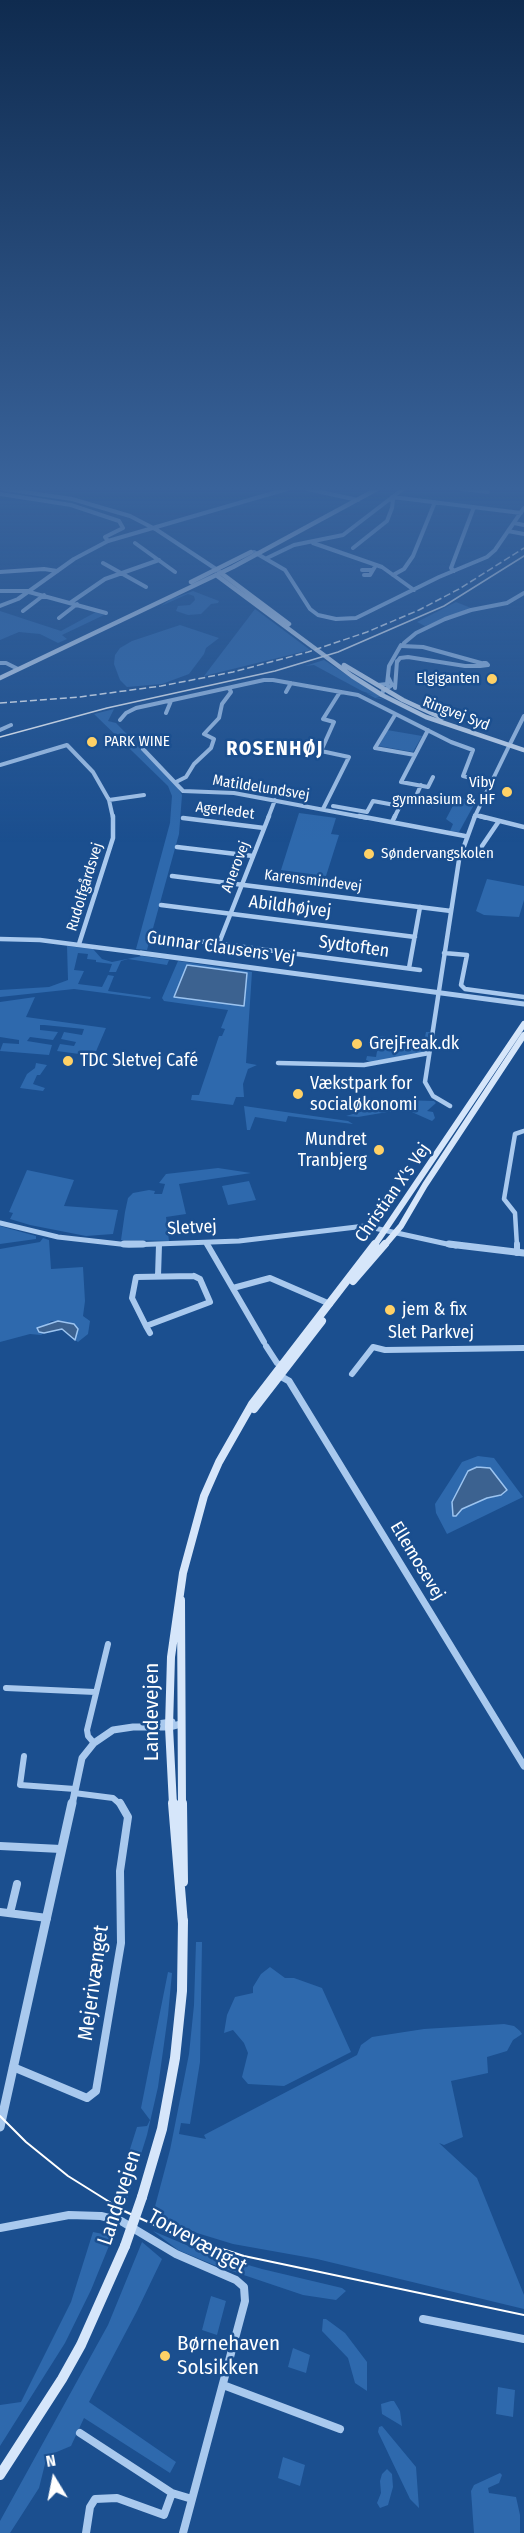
<!DOCTYPE html>
<html>
<head>
<meta charset="utf-8">
<style>
  body { margin:0 }
  #map { position:relative; width:524px; height:2533px; overflow:hidden; background:#1b4f8f; font-family:"Fira Sans Condensed",sans-serif }
  canvas { display:block }
  .north { position:absolute; left:24px; top:2449px; width:60px; height:60px; -webkit-text-stroke:4px #1b4f8f; paint-order:stroke; rotate:350deg; font-size:16px; font-weight:700; line-height:24px; text-align:center; color:#fff }
  .north::after { content:''; display:block; margin:auto; width:21px; height:27px; background:#fff; clip-path:polygon(50% 0,100% 100%,50% 72%,0 100%) }
</style>
</head>
<body>
<div id="map">
<canvas width="524" height="2533"></canvas>
<div class="north">N</div>
</div>
<script>
const ctx = document.querySelector('canvas').getContext('2d');
ctx.lineJoin = 'round';
function fillPath(path, color) {
  ctx.fillStyle = color;
  ctx.fill(path, 'evenodd');
}
function toPath(rows) {
  const path = new Path2D();
  for (const r of rows) {
    path.moveTo(r[0], r[1]);
    for (let i = 2; i < r.length; i += 2) path.lineTo(r[i], r[i + 1]);
  }
  return path;
}
function stroke(path, color, width, dash) {
  ctx.strokeStyle = color;
  ctx.lineWidth = width;
  ctx.lineCap = dash ? 'butt' : 'round';
  ctx.setLineDash(dash || []);
  ctx.stroke(path);
}
function drawText(font, color, halo, rows, align = 'center') {
  ctx.font = font + ' "Fira Sans Condensed",sans-serif';
  ctx.lineWidth = 5;
  ctx.setLineDash([]);
  ctx.textBaseline = 'middle';
  ctx.strokeStyle = halo;
  ctx.fillStyle = color;
  for (const [text, x, y, turn = 0] of rows) {
    ctx.save();
    ctx.translate(x, y);
    ctx.rotate((+turn || 0) * Math.PI / 180);
    ctx.textAlign = isNaN(turn) ? turn : align;
    if (halo) ctx.strokeText(text, 0, 0);
    ctx.fillText(text, 0, 0);
    ctx.restore();
  }
}
fillPath(toPath([
  [193,591,219,601,218,603,211,604,201,614,188,615,176,611,178,606,190,605,195,600,194,596,188,594,161,606,171,599],
  [456,602,471,608,425,626,417,622],
  [255,609,310,650,204,676],
  [0,611,61,631,96,612,104,615,62,635,67,639,58,643,40,634,19,632,0,640],
  [180,625,219,638,206,648,204,654,189,674,162,684,127,687,120,680,114,664,115,655,120,648,132,641],
  [324,660,381,697,376,697,387,700,375,698,366,693,376,696,362,691,314,665,305,666],
  [114,709,108,721,116,723,175,783,182,795,179,834,147,950,136,949,170,823,172,796,168,786,94,714],
  [387,730,422,736,413,752,379,746],
  [457,798,476,801,459,832,450,831,453,824,446,819],
  [299,813,336,818,331,834,339,835,326,876,281,870],
  [487,879,524,886,524,900,519,917,484,915,476,911],
  [67,946,93,949,102,959,112,962,142,956,169,960,167,965,128,959,121,961,116,972,109,972,112,964,96,962,96,960,87,959,88,954,78,953,74,970,84,971,78,984,102,987,108,975,114,976,108,991,151,997,150,999,74,989,0,997,0,990,49,987,68,980],
  [178,961,252,972,246,1063,257,1065,248,1069,243,1084,244,1097,236,1097,233,1105,191,1100,192,1095,199,1095,219,1036,222,1036,225,1029,221,1028,228,1010,164,1001,162,998],
  [187,965,247,973,244,1006,175,997],
  [35,997,26,1017,106,1028,94,1056,57,1051,60,1044,74,1046,76,1042,61,1039,64,1032,82,1035,84,1029,44,1025,40,1025,40,1030,58,1032,53,1040,30,1037,27,1041,52,1045,49,1055,0,1051,3,1043,19,1044,19,1040,0,1037,0,1002],
  [426,1032,430,1032,426,1052,371,1062,366,1060,367,1056,376,1057,378,1046,369,1045,369,1043,380,1036,424,1042],
  [36,1063,47,1065,40,1075,37,1075,33,1084,45,1088,43,1091,20,1088,27,1074,35,1068],
  [401,1100,434,1101,436,1103,427,1111,433,1112,435,1118,432,1121,405,1109,358,1117,346,1116],
  [244,1106,348,1121,353,1124,288,1116,286,1122,255,1117,250,1130,247,1130],
  [218,1168,251,1173,179,1184,186,1214,166,1217,169,1241,121,1240,125,1212,128,1198,133,1193,149,1190,155,1191,154,1194,162,1194,165,1184,159,1183,166,1174],
  [27,1170,74,1180,64,1206,118,1210,113,1234,86,1236,30,1225,10,1219,13,1213,9,1212],
  [249,1181,256,1200,228,1205,222,1186],
  [0,1226,36,1236,36,1239,0,1244],
  [43,1238,49,1240,51,1269,83,1267,85,1301,83,1316,90,1321,88,1334,78,1342,75,1340,78,1329,68,1322,58,1321,51,1321,39,1332,44,1333,41,1335,30,1334,0,1342,0,1249,40,1242],
  [478,1456,494,1458,523,1497,447,1534,436,1513,435,1504,462,1462],
  [196,1942,202,1942,200,2062,190,2124,181,2123,179,2134,206,2139,204,2135,357,2055,361,2045,372,2037,424,2029,504,2024,514,2026,520,2031,522,2034,513,2040,507,2051,487,2057,488,2073,451,2081,463,2137,444,2145,439,2143,477,2178,524,2295,524,2309,317,2259,233,2244,197,2233,153,2214,170,2150,189,2054,194,2005],
  [270,1967,285,1978,294,1978,322,1988,351,2052,284,2086,248,2084,242,2077,248,2053,244,2043,233,2030,224,2033,227,2015,235,1997,253,1993,253,1987,261,1974],
  [168,1972,172,1973,168,2015,158,2087,147,2135,125,2205,116,2201,117,2190,137,2127,147,2126,150,2120,141,2108],
  [153,2231,203,2252,262,2269,342,2288,346,2291,336,2300,303,2295,214,2265,178,2250],
  [93,2232,113,2236,91,2290,65,2343,0,2446,0,2405,21,2402,71,2302],
  [142,2242,162,2259,137,2311,89,2402,176,2462,170,2473,84,2418,71,2446,47,2456,39,2488,10,2533,0,2533,0,2521,108,2325],
  [211,2296,226,2301,217,2335,202,2330],
  [323,2319,326,2319,345,2333,367,2362,367,2391,355,2383,348,2358,322,2331],
  [293,2348,310,2355,306,2373,288,2367],
  [498,2387,515,2390,513,2417,496,2414],
  [391,2401,394,2401,400,2411,402,2426,382,2414,381,2404],
  [382,2426,416,2467,419,2508,410,2499,378,2432,379,2427],
  [283,2457,305,2465,300,2486,278,2478],
  [387,2469,392,2474,393,2487,388,2505,380,2508,377,2503,381,2493,380,2481,382,2474],
  [500,2473,502,2475,499,2483,488,2488,489,2493,516,2497,520,2515,520,2533,474,2533,471,2491,474,2485]
]), '#2e69ad');
const water = toPath([
  [187,965,247,973,244,1006,174,997,187,965],
  [58,1321,74,1324,78,1329,75,1340,62,1329,44,1333,39,1332,37,1328,58,1321],
  [477,1467,490,1468,507,1490,501,1495,487,1498,462,1509,456,1516,453,1516,452,1502,468,1471,477,1467]
]);
fillPath(water, '#3c6290');
stroke(water, '#9cc4f0', 1.5);
stroke(toPath([
  [461,489,488,492],
  [0,494,71,505,119,521,123,528,105,537,108,541],
  [392,497,521,513],
  [514,523,524,525],
  [508,531,524,534],
  [135,543,175,572],
  [313,543,382,567,414,590],
  [353,548,387,521,392,508,393,500,390,499],
  [254,552,285,570,310,609,318,615,336,619,356,618,439,577,487,557,495,550,524,508],
  [267,558,294,545,343,535,403,489],
  [103,563,146,587],
  [362,570,373,570],
  [454,571,451,568,474,507],
  [0,572,44,569,57,571],
  [364,575,370,575,376,565],
  [393,575,404,569,413,556,435,502],
  [0,591,29,591],
  [29,592,106,613],
  [70,603,105,579,159,560],
  [23,611,44,595],
  [59,618,77,604],
  [404,643,416,633,445,619,471,610,507,603,524,593],
  [402,646,423,647,481,663],
  [397,662,400,658,408,657,465,666,480,666],
  [0,663,6,663,18,669],
  [483,663,486,663,488,665,480,666,483,663],
  [378,685,387,684,389,666,401,645],
  [395,688,397,661],
  [286,692,291,683],
  [382,695,383,691,392,685,388,677],
  [166,713,171,701],
  [395,715,375,748,415,755],
  [120,720,126,713,136,708,264,680,273,680,358,695,451,742,473,750,463,776,491,783],
  [0,730,11,725],
  [428,730,401,782,428,787,433,777],
  [143,749,183,791,234,793,367,818],
  [0,765,67,745,93,772,109,800,113,818],
  [176,782,186,777,194,764,211,748,214,739,204,734,219,718,222,704,231,692,229,688],
  [416,796,421,785],
  [109,800,144,795],
  [333,806,367,812,373,801,400,806,394,818],
  [323,809,349,757,321,751,334,722,323,719,340,692],
  [475,815,486,818],
  [268,818,275,800],
  [474,818,509,746]
]), '#a9c9ee', 4);
stroke(toPath([
  [359,816,465,836],
  [480,816,524,827],
  [183,818,264,828],
  [392,822,395,816],
  [482,846,499,821],
  [177,847,253,856],
  [172,876,451,911],
  [161,905,415,937],
  [152,935,420,970],
  [0,939,40,940,141,953],
  [219,943,269,816],
  [79,944,113,838,113,816],
  [444,953,467,955,461,985,465,989,524,997],
  [409,968,420,907],
  [278,1063,364,1065,429,1053],
  [450,1106,433,1096,425,1082,459,860,475,816],
  [206,1243,208,1246],
  [517,1246,515,1213,504,1199,515,1134,524,1131]
]), '#a9c9ee', 4.5);
stroke(toPath([
  [207,1244,264,1342],
  [517,1244,517,1253],
  [158,1276,159,1245],
  [194,1276,200,1279,210,1302,146,1326,132,1298,136,1277,194,1276],
  [233,1288,270,1278,330,1304],
  [146,1326,150,1333],
  [266,1346,277,1363,282,1365],
  [352,1374,373,1347,385,1350,524,1348],
  [6,1688,95,1692],
  [94,1743,88,1736,87,1730,108,1644],
  [24,1756,20,1785,75,1789],
  [74,1793,113,1798,121,1805]
]), '#a9c9ee', 6);
stroke(toPath([
  [0,1846,61,1849],
  [0,1912,47,1918],
  [10,1913,17,1884],
  [13,2067,87,2098,96,2091,121,1943,120,1871,128,1817,120,1803],
  [0,2228,69,2215,101,2216,121,2221,176,2254,236,2280,244,2287,245,2301,183,2533],
  [423,2319,524,2339],
  [223,2385,340,2429],
  [80,2433,172,2493,192,2499],
  [86,2533,90,2507,95,2499,117,2498,164,2515,172,2493]
]), '#a9c9ee', 8);
stroke(toPath([
  [4,489,72,499,130,516,157,530,219,571],
  [307,489,358,500],
  [0,606,18,599,74,559,108,541,287,489],
  [509,746,524,716]
]), '#a9c9ee', 4);
stroke(toPath([
  [141,953,524,1004],
  [0,1223,58,1237,129,1245,239,1241,365,1226,456,1246]
]), '#a9c9ee', 5);
stroke(toPath([
  [124,1244,143,1244],
  [449,1244,524,1253],
  [280,1376,289,1381,524,1766],
  [150,1725,172,1722],
  [72,1805,82,1758,94,1743,113,1730,133,1727,169,1727,181,1724]
]), '#a9c9ee', 7);
stroke(toPath([
  [0,2127,72,1803]
]), '#a9c9ee', 9);
stroke(toPath([
  [221,573,289,624],
  [216,575,352,676,382,695,426,717,524,750],
  [191,582,251,552],
  [344,665,403,700,442,718],
  [0,678,233,567,377,489]
]), '#d6e6fa', 4.5);
stroke(toPath([
  [374,1246,524,1024],
  [384,1246,401,1226,425,1185,524,1035]
]), '#d6e6fa', 6);
stroke(toPath([
  [353,1281,385,1244],
  [254,1409,322,1321],
  [181,1600,182,1805],
  [173,1805,169,1727,171,1657,183,1573,204,1496,219,1462,252,1404,375,1244]
]), '#d6e6fa', 8);
stroke(toPath([
  [173,1803,183,1924],
  [182,1803,183,1882],
  [142,2197,162,2129,175,2058,182,1991,183,1920],
  [0,2475,62,2379,81,2345,125,2246]
]), '#d6e6fa', 10);
stroke(toPath([
  [0,737,107,708,275,671,338,652,444,606,524,556]
]), '#fff', 1.5);
stroke(toPath([
  [0,2116,26,2142,68,2176,124,2211,170,2232,244,2256,524,2315]
]), '#fff', 2);
stroke(toPath([
  [0,703,79,697,161,686,233,672,308,652,367,632,419,610,459,589,524,548]
]), '#fff', 1.5, [7, 3]);
stroke(toPath([
  [125,2246,142,2197]
]), '#d6e6fa', 10);
const sky = ctx.createLinearGradient(0, 0, 0, 843);
sky.addColorStop(0, '#0f2b4f');
sky.addColorStop(0.58, '#39639b');
sky.addColorStop(1, '#39639b00');
ctx.fillStyle = sky;
ctx.fillRect(0, 0, 524, 843);
for (const [x, y, r, color] of [
  [492,679,6,"#ffd166"],
  [92,742,6,"#ffd166"],
  [507,792,6,"#ffd166"],
  [369,854,6,"#ffd166"],
  [357,1044,6,"#ffd166"],
  [68,1061,6,"#ffd166"],
  [298,1094,6,"#ffd166"],
  [379,1150,6,"#ffd166"],
  [390,1310,6,"#ffd166"],
  [165,2356,6,"#ffd166"]
]) {
  const dot = new Path2D();
  dot.arc(x, y, r, 0, 2 * Math.PI);
  ctx.fillStyle = color;
  ctx.fill(dot);
  stroke(dot, '#1b4f8f', 2);
}
drawText('15px', '#fff', '#1b4f8f', [
  ["Elgiganten",480,679],
  ["PARK WINE",104,742,"left"],
  ["Viby",495,783],
  ["gymnasium & HF",495,800],
  ["Søndervangskolen",381,854,"left"]
], 'right');
drawText('15px', '#fff', '#1b4f8f', [
  ["Ringvej Syd",456,714,21],
  ["Matildelundsvej",261,788,9],
  ["Agerledet",225,811,7],
  ["Anerovej",236,867,-69],
  ["Karensmindevej",313,881,7],
  ["Rudolfgårdsvej",85,887,-73]
]);
drawText('18px', '#fff', '#1b4f8f', [
  ["Abildhøjvej",290,907,7],
  ["Sydtoften",354,947,8],
  ["Gunnar Clausens Vej",221,948,8],
  ["Christian X's Vej",393,1193,-55],
  ["Sletvej",192,1228,-3],
  ["Slet Parkvej",431,1333],
  ["Ellemosevej",417,1561,59]
]);
drawText('18px', '#fff', '#1b4f8f', [
  ["GrejFreak.dk",369,1044],
  ["TDC Sletvej Café",80,1061],
  ["Vækstpark for",310,1084],
  ["socialøkonomi",310,1105],
  ["Mundret",367,1140,"right"],
  ["Tranbjerg",367,1161,"right"],
  ["jem & fix",402,1310]
], 'left');
ctx.letterSpacing = '1.5px';
drawText('bold 20px', '#fff', '#1b4f8f', [
  ["ROSENHØJ",275,749]
]);
ctx.letterSpacing = '0px';
drawText('21px', '#fff', '#1b4f8f', [
  ["Landevejen",152,1712,-90],
  ["Mejerivænget",94,1983,-82],
  ["Landevejen",120,2198,-72],
  ["Torvevænget",197,2242,29]
]);
drawText('21px', '#fff', '#1b4f8f', [
  ["Børnehaven",177,2344],
  ["Solsikken",177,2368]
], 'left');
</script>
</body>
</html>
